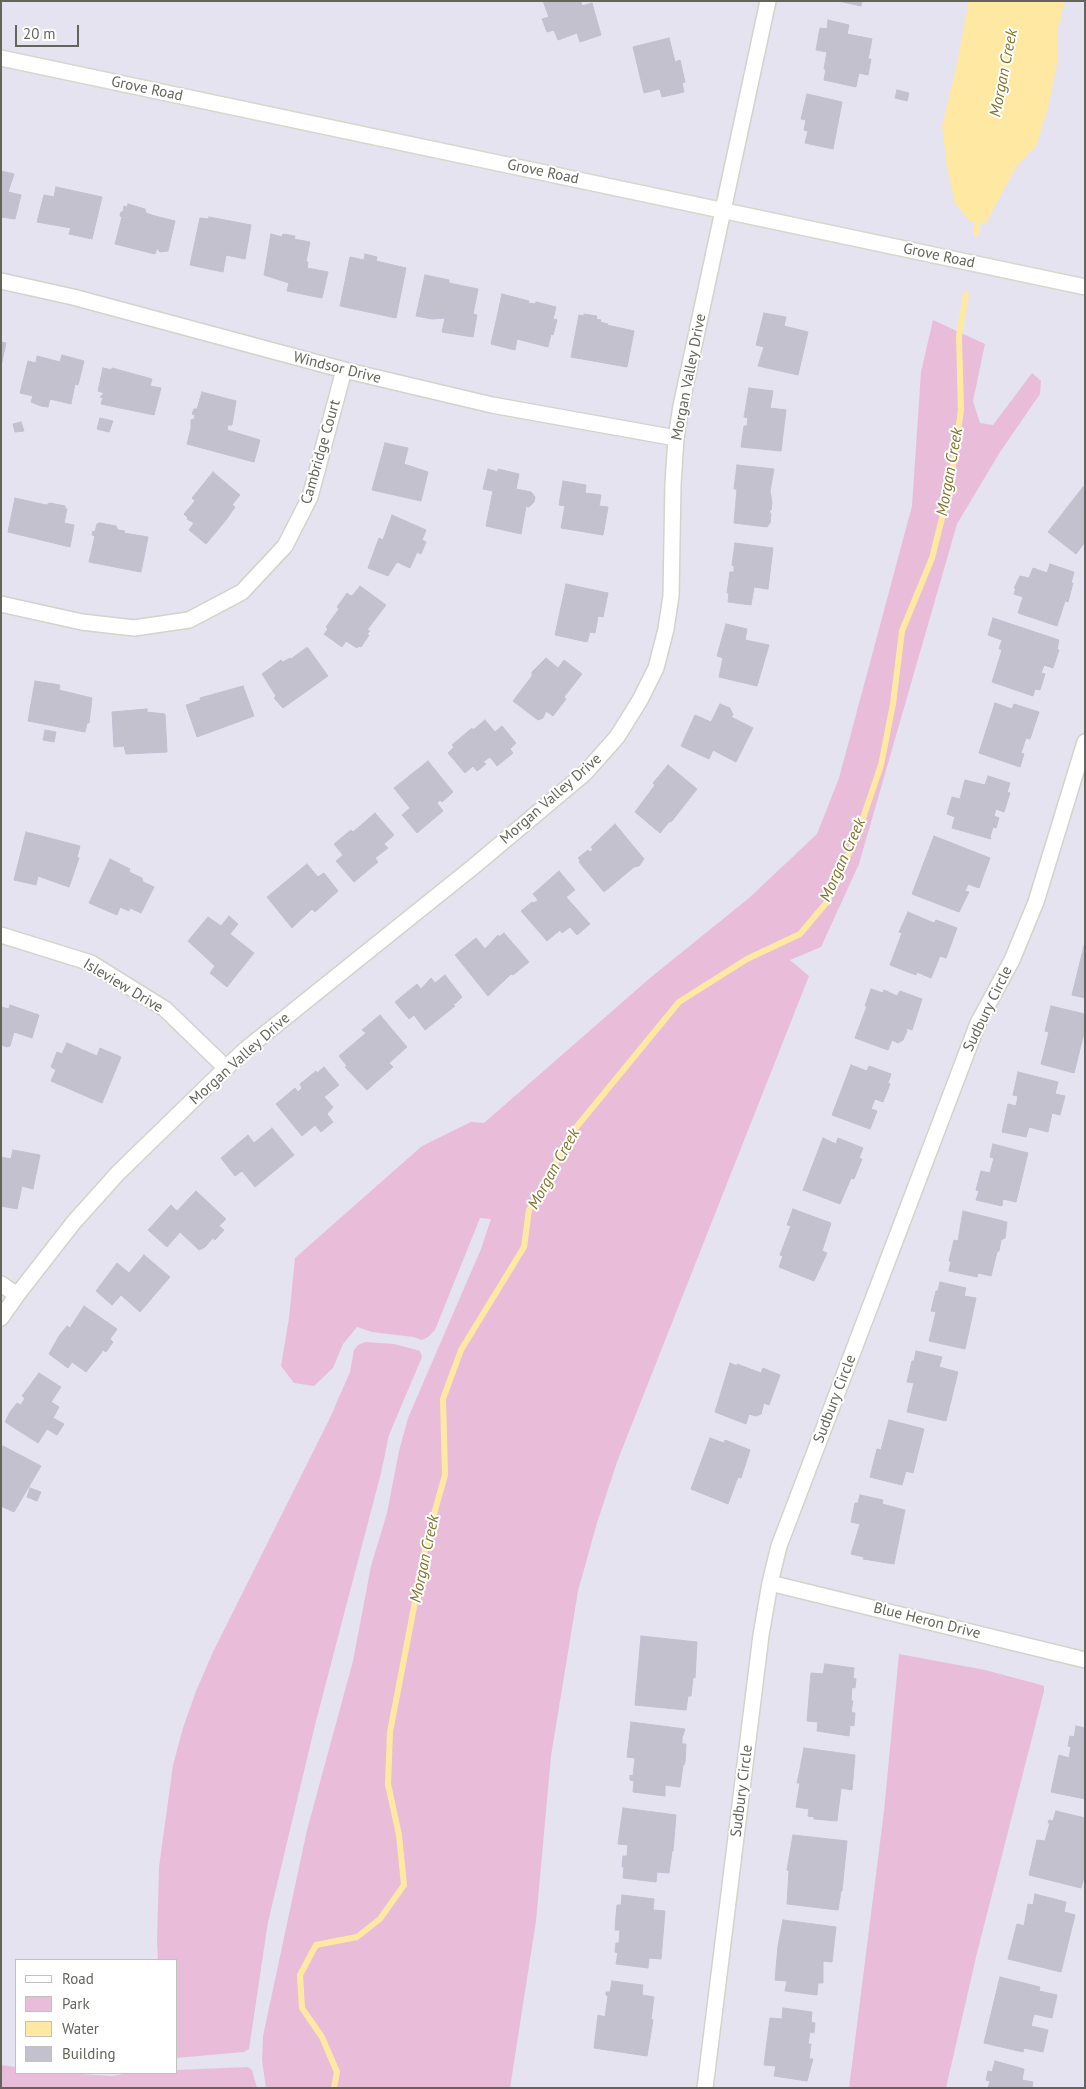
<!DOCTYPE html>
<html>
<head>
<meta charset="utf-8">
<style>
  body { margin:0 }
  #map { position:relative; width:1086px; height:2089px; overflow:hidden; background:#e4e3ef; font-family:"PT Sans",sans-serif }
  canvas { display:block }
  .frame { position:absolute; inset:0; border:2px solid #65645b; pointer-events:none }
  .legend { position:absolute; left:15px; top:1959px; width:162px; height:115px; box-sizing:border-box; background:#fff; border:1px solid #c1c1bd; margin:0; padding:6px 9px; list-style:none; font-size:15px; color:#65645b }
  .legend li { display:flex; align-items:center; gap:10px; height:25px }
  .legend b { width:25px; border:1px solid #c1c1bd }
  .scale { position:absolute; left:15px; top:25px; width:64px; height:22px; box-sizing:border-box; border:2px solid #65645b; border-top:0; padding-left:6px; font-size:15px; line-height:18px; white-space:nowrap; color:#65645b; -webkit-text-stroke:4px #fff; paint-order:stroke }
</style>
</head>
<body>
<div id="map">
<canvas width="1086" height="2089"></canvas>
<div class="frame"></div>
<ul class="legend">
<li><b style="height:6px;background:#fff"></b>Road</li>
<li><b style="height:14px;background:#e9bdda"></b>Park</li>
<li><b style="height:14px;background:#ffe9a2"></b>Water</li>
<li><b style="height:14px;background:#c2c1cd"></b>Building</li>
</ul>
<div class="scale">20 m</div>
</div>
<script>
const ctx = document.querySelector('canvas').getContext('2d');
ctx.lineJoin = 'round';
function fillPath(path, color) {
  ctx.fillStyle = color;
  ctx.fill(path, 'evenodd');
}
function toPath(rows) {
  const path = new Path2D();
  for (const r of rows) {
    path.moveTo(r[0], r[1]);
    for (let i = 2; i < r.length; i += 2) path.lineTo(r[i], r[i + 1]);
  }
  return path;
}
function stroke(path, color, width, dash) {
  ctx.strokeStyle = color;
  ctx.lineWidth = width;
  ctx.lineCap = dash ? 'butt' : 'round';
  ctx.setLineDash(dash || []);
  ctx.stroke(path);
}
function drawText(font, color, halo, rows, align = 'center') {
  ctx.font = font + ' "PT Sans",sans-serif';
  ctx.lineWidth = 4;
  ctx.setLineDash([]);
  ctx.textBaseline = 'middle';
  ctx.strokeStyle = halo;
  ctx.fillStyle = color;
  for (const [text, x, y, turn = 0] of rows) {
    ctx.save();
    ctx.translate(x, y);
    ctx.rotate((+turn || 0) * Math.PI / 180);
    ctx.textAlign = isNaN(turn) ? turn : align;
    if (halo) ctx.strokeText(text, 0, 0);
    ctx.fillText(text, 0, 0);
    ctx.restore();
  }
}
fillPath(toPath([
  [933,320,985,344,973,401,980,423,993,425,1032,373,1041,381,1040,394,1000,452,957,524,859,864,821,947,790,960,809,976,617,1462,597,1523,578,1591,551,1756,536,1921,510,2088,266,2088,262,2060,263,2036,307,1830,353,1661,371,1566,387,1513,399,1451,408,1418,481,1249,491,1219,480,1218,435,1330,428,1337,422,1340,413,1337,372,1332,357,1327,343,1344,333,1368,314,1386,294,1383,281,1366,289,1318,295,1258,422,1146,471,1122,484,1123,650,978,749,898,817,834,839,778,912,506,921,372],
  [365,1342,394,1344,413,1349,420,1351,422,1357,389,1435,381,1473,316,1721,268,1922,249,2049,244,2052,176,2058,176,1960,158,1960,157,1942,159,1867,173,1765,183,1728,196,1691,213,1652,329,1420,350,1372,354,1350,358,1345],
  [899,1654,985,1670,1034,1683,1044,1686,1044,1691,977,1953,946,2088,849,2088,884,1811],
  [1,2065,16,2067,16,2073,66,2073,112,2076,129,2073,176,2073,176,2070,248,2067,252,2070,257,2088,1,2088]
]), '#e9bdda');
fillPath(toPath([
  [969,1,1065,1,1058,28,1058,59,1048,108,1036,146,1016,167,986,223,970,221,955,204,947,167,942,126,956,68]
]), '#ffe9a2');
stroke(toPath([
  [976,233,979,214],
  [334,2088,337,2072,322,2037,302,2008,300,1975,316,1945,357,1937,380,1919,404,1885,399,1835,388,1784,390,1732,427,1539,445,1475,443,1399,461,1350,524,1247,529,1210,574,1130,679,1002,747,959,800,934,827,902,857,836,881,765,893,704,902,631,932,558,950,486,961,410,959,336,966,294]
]), '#ffe9a2', 6);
const building = toPath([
  [543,1,581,1,582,6,592,3,601,35,580,42,577,33,558,40,554,30,547,32,542,19,549,17,543,1],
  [838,1,862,1,861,6,838,1],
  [828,20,849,25,847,34,872,39,868,59,871,59,868,75,859,73,856,87,824,80,826,69,824,69,827,52,816,50,820,28,827,29,828,20],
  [669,38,675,62,680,60,685,82,682,83,684,92,662,97,660,89,644,93,633,47,669,38],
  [897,90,909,93,907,101,895,98,897,90],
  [807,94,842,102,833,149,805,143,808,131,804,130,806,120,801,119,807,94],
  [1,171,14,174,8,192,21,195,15,219,1,217,1,171],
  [56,187,102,197,92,239,69,234,71,228,37,222,44,195,54,197,56,187],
  [128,204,145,209,146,213,155,216,175,221,168,251,160,252,157,248,155,254,115,244,122,217,120,216,121,212,123,212,124,206,127,207,128,204],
  [209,217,251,225,245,259,226,255,223,272,190,265,200,218,208,219,209,217],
  [271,234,282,237,283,234,295,236,294,239,310,242,306,261,308,262,307,268,328,272,322,298,287,291,289,283,264,275,271,234],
  [365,254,377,257,376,261,406,268,396,318,340,306,350,257,364,260,365,254],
  [425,275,449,280,449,283,478,289,473,314,477,315,473,337,442,332,445,318,432,319,416,316,425,275],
  [502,294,529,301,528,303,535,304,536,302,556,307,553,319,557,320,553,335,551,334,548,347,517,339,515,350,491,344,502,294],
  [764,313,786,317,784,326,808,332,798,375,758,366,764,347,756,345,764,313],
  [584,314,597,316,596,319,601,320,600,322,608,324,607,325,634,331,627,367,571,357,579,315,584,316,584,314],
  [1,342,6,343,1,366,1,342],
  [62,355,84,361,78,385,75,384,71,404,50,399,48,407,41,406,31,402,33,396,20,393,28,361,36,363,37,356,60,362,62,355],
  [103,368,112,370,112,368,152,379,150,386,161,388,154,415,101,404,103,398,100,397,104,393,98,391,103,368],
  [749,388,773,391,770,408,786,410,781,451,741,447,744,426,747,426,748,418,744,417,749,388],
  [202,392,236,401,232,425,228,425,227,430,260,440,254,462,187,444,191,428,191,420,194,419,195,415,192,414,194,409,197,409,202,392],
  [100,418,113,421,109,432,97,429,100,418],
  [21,422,24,431,15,432,13,424,21,422],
  [385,443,408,448,404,464,428,472,421,501,372,490,385,443],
  [737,465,774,469,770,491,772,503,771,510,769,511,771,514,770,523,767,527,734,523,737,489,734,489,737,465],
  [488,469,498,472,498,469,519,474,516,489,531,492,535,497,534,502,529,507,526,506,521,534,486,526,493,491,483,489,488,469],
  [213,472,240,495,232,505,235,507,226,520,206,544,189,530,194,523,187,519,188,518,184,514,195,501,192,498,213,472],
  [563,481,586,485,585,493,601,495,599,506,608,507,603,535,561,528,565,506,559,505,563,481],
  [1083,487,1085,489,1085,542,1076,554,1048,532,1083,487],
  [15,498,46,505,50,503,65,506,65,508,67,509,64,523,74,525,70,547,8,532,15,498],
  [392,515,426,530,422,540,426,542,421,554,417,552,410,568,397,562,388,576,368,568,379,538,383,540,392,515],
  [100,523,116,526,118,530,125,531,124,533,148,537,141,572,89,562,95,536,92,535,93,531,95,532,97,524,100,523],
  [735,543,773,548,768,589,754,587,751,605,728,602,729,593,727,593,730,572,734,572,734,566,732,565,735,543],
  [1050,564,1074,572,1071,583,1073,583,1068,602,1065,601,1057,626,1018,613,1023,597,1014,594,1016,588,1014,588,1020,576,1029,578,1033,568,1047,573,1050,564],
  [566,584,608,593,603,617,598,616,595,633,590,632,587,642,555,635,566,584],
  [360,586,386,605,367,630,370,631,367,634,369,635,361,647,359,646,357,648,346,641,342,647,324,634,328,629,326,627,339,609,337,607,345,596,347,593,351,596,353,595,360,586],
  [993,618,1059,640,1057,649,1059,650,1053,668,1044,665,1041,673,1045,674,1040,690,1035,689,1033,696,992,682,1002,650,999,649,1002,640,988,635,993,618],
  [726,624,747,629,745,640,769,645,757,686,719,677,723,658,717,656,726,624],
  [306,648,308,648,328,676,283,708,274,698,276,696,262,674,281,660,283,662,290,658,291,659,306,648],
  [546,658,558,668,564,660,582,674,564,697,566,699,553,716,546,711,543,718,538,720,513,701,532,676,532,672,546,658],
  [35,681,60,685,59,690,92,698,89,723,87,723,85,732,28,721,35,681],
  [243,686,254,716,197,737,186,705,201,700,200,698,243,686],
  [995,703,1012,709,1014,704,1039,712,1030,739,1026,738,1021,753,1024,754,1020,767,979,753,995,703],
  [720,704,730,708,733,715,731,717,753,728,736,762,713,750,709,759,681,746,695,715,711,722,720,704],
  [147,709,147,712,165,714,167,752,126,754,124,746,114,747,112,712,147,709],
  [485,720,495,732,502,726,516,743,510,749,513,753,497,766,490,757,483,762,486,764,477,771,473,766,465,773,448,753,454,747,452,745,472,728,473,730,485,720],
  [45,730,56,732,54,742,43,740,45,730],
  [428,761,453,792,442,802,440,800,437,803,443,811,417,833,402,815,410,808,394,788,428,761],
  [668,765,697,789,672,821,669,822,660,833,635,812,655,785,653,783,668,765],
  [988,776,1010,783,1007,792,1010,793,1004,812,996,809,994,816,999,818,996,828,993,827,990,837,991,839,952,828,955,817,947,814,952,797,960,799,965,780,985,785,988,776],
  [375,813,394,835,384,844,388,848,375,858,378,862,354,882,336,861,343,855,334,844,351,830,353,832,375,813],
  [615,824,644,859,639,866,634,867,604,892,579,862,580,860,578,858,588,850,590,852,593,850,591,847,615,824],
  [26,832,80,846,77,857,79,858,69,887,38,876,36,885,14,880,26,832],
  [934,836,990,858,979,888,968,884,965,891,969,892,959,912,912,894,934,836],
  [110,859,130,869,129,872,142,878,143,882,154,887,141,913,130,908,129,911,120,907,117,915,89,903,110,859],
  [307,864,318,877,324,873,338,891,315,912,312,909,292,928,267,897,307,864],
  [559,871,575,890,566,897,590,924,577,935,570,927,562,933,560,930,547,941,521,911,532,902,534,903,538,900,533,894,559,871],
  [908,912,934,923,936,920,957,928,946,958,940,956,931,978,917,972,916,975,890,965,902,933,899,932,908,912],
  [229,916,238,924,230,934,254,953,227,987,210,973,215,966,188,941,208,917,221,926,229,916],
  [504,933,529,962,513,975,511,974,488,996,455,955,476,938,485,949,498,935,499,937,504,933],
  [1085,942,1085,998,1072,995,1085,942],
  [445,975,462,997,456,1003,453,1004,455,1006,425,1030,414,1015,409,1019,395,1002,417,984,421,989,431,978,435,983,445,975],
  [871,989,883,993,884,990,897,996,900,991,922,999,912,1030,906,1028,907,1031,903,1040,898,1043,892,1040,888,1050,855,1038,867,1006,865,1006,871,989],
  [10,1005,39,1015,32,1038,14,1032,10,1046,7,1047,1,1045,1,1007,9,1009,10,1005],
  [1051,1006,1085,1014,1085,1029,1074,1073,1041,1064,1049,1032,1045,1031,1051,1006],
  [380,1015,407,1047,389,1063,393,1067,367,1090,345,1067,347,1066,339,1056,366,1033,362,1030,380,1015],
  [67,1043,97,1056,100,1048,121,1057,102,1103,51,1081,56,1070,51,1067,57,1052,62,1054,67,1043],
  [851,1065,867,1071,869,1066,891,1074,888,1083,890,1084,883,1102,875,1099,871,1109,877,1111,870,1129,832,1115,851,1065],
  [324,1067,339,1085,324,1097,333,1107,327,1114,333,1122,321,1132,315,1125,302,1136,276,1104,295,1088,298,1092,302,1088,300,1084,316,1071,317,1073,324,1067],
  [1018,1072,1058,1082,1055,1094,1065,1096,1060,1115,1052,1113,1048,1132,1029,1127,1026,1137,1002,1132,1008,1104,1016,1106,1018,1096,1013,1095,1018,1072],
  [272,1128,294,1155,255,1187,242,1171,235,1176,221,1158,248,1135,254,1143,272,1128],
  [823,1138,836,1144,838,1138,863,1148,859,1158,862,1159,854,1179,851,1178,840,1204,803,1190,823,1138],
  [993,1144,1028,1153,1016,1202,1003,1199,1002,1206,976,1200,979,1191,976,1190,981,1171,990,1173,994,1158,990,1157,993,1144],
  [13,1150,40,1155,33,1189,22,1186,17,1209,1,1206,1,1157,11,1159,13,1150],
  [196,1191,226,1219,219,1226,224,1230,215,1240,211,1237,212,1239,205,1247,199,1250,180,1232,167,1247,148,1230,171,1205,177,1211,196,1191],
  [793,1209,831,1223,822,1251,827,1253,814,1281,779,1267,783,1256,780,1255,791,1226,787,1225,793,1209],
  [963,1211,1007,1222,1005,1238,1001,1240,999,1251,997,1252,991,1276,978,1273,977,1277,949,1271,951,1261,949,1261,954,1240,958,1241,963,1211],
  [144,1255,170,1277,140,1312,121,1295,112,1305,96,1291,117,1263,129,1273,144,1255],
  [940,1282,966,1288,964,1296,976,1298,965,1349,929,1341,936,1312,931,1311,936,1291,938,1291,940,1282],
  [84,1306,117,1329,110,1339,113,1342,106,1352,101,1349,102,1352,86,1372,72,1362,68,1368,49,1354,59,1336,67,1326,70,1328,84,1306],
  [916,1351,942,1357,939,1367,958,1372,946,1421,907,1412,914,1383,907,1382,912,1361,914,1361,916,1351],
  [730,1363,737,1366,737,1364,761,1373,763,1368,780,1375,769,1405,764,1403,761,1414,756,1416,749,1414,746,1424,715,1412,730,1363],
  [39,1373,61,1387,51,1402,59,1407,53,1418,64,1424,57,1435,47,1429,38,1443,5,1422,10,1412,17,1403,21,1405,25,1398,22,1396,39,1373],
  [889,1420,924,1429,913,1473,906,1471,902,1485,870,1477,877,1449,881,1450,889,1420],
  [710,1438,724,1443,725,1440,750,1450,741,1478,738,1477,728,1504,691,1489,710,1438],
  [3,1446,41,1466,14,1512,1,1506,1,1451,3,1446],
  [30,1488,41,1492,37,1501,27,1497,30,1488],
  [860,1495,883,1500,882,1504,905,1510,894,1564,863,1559,864,1557,851,1554,860,1524,851,1522,855,1503,858,1503,860,1495],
  [641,1636,697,1642,695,1678,693,1677,691,1696,688,1696,686,1710,635,1705,641,1636],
  [825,1664,854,1668,853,1678,856,1679,855,1688,852,1687,851,1700,853,1701,851,1712,855,1713,854,1726,850,1725,849,1736,817,1731,818,1722,807,1721,811,1673,823,1674,825,1664],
  [631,1722,685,1729,682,1738,682,1744,686,1744,685,1762,684,1765,683,1765,680,1787,665,1785,665,1796,633,1792,634,1781,630,1780,630,1775,633,1776,635,1758,627,1757,631,1722],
  [1076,1726,1085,1728,1085,1799,1051,1792,1059,1755,1069,1758,1071,1747,1068,1746,1070,1736,1074,1737,1076,1726],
  [804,1748,855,1755,852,1790,841,1788,837,1821,814,1819,814,1817,808,1816,809,1809,796,1807,800,1783,797,1783,799,1774,804,1748],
  [623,1808,676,1815,673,1851,672,1851,669,1873,657,1872,656,1882,623,1878,624,1867,622,1867,623,1856,627,1856,628,1845,618,1844,623,1808],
  [1056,1811,1085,1818,1085,1874,1081,1888,1029,1875,1037,1840,1045,1841,1050,1823,1048,1823,1049,1820,1053,1821,1056,1811],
  [793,1835,847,1841,842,1891,841,1891,838,1910,787,1904,789,1871,787,1870,793,1835],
  [1035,1894,1066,1902,1064,1912,1075,1915,1061,1972,1008,1959,1017,1924,1024,1926,1028,1904,1033,1905,1035,1894],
  [622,1895,654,1899,653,1910,665,1911,661,1959,649,1958,648,1968,616,1964,618,1953,615,1952,616,1943,619,1943,620,1930,615,1930,616,1916,617,1905,621,1905,622,1895],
  [783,1920,836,1927,832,1962,823,1961,823,1983,818,1983,817,1995,785,1991,787,1981,775,1980,778,1946,783,1920],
  [1000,1977,1040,1987,1039,1991,1057,1995,1052,2018,1034,2014,1031,2026,1048,2030,1043,2052,1024,2048,1023,2052,984,2043,1000,1977],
  [612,1981,643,1985,642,1995,654,1997,651,2019,653,2020,647,2056,594,2048,598,2015,605,2017,608,1996,606,1995,606,1992,610,1992,612,1981],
  [783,2008,812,2012,811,2022,815,2023,814,2033,810,2032,808,2044,811,2044,809,2059,813,2059,807,2081,774,2076,776,2066,764,2065,770,2018,782,2019,783,2008],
  [995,2061,1024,2069,1022,2080,1033,2082,1032,2088,988,2088,990,2081,986,2080,988,2071,992,2072,995,2061]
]);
fillPath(building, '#c2c1cd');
stroke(building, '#c1c0d4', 1);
const street = toPath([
  [1,281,73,297,344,370,492,405,676,438],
  [1,604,82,622,134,628,189,620,242,592,285,546,310,497,344,370],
  [1,935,91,963,165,1009,226,1068],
  [1,1284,17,1295],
  [1,1318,17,1295,74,1222,118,1173,226,1068,246,1049,473,867,585,773,617,737,640,700,656,668,666,629,671,596,673,484,676,438,681,406,768,1],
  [770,1583,1085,1660],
  [705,2088,761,1635,770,1583,779,1546,978,1023,1012,960,1036,902,1085,742]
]);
const secondary = toPath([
  [1,58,1085,287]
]);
stroke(street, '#d3d3cb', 18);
stroke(secondary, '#d7d7cd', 18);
stroke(street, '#fff', 15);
stroke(secondary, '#fff', 15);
drawText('15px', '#65645b', '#fff', [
  ["Grove Road",147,89,12],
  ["Grove Road",543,172,12],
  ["Grove Road",939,256,12],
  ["Windsor Drive",337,368,14],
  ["Morgan Valley Drive",689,377,-79],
  ["Cambridge Court",321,452,-74],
  ["Morgan Valley Drive",551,799,-41],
  ["Isleview Drive",123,986,31],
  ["Sudbury Circle",988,1009,-64],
  ["Morgan Valley Drive",240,1059,-42],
  ["Sudbury Circle",835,1399,-69],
  ["Blue Heron Drive",927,1621,14],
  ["Sudbury Circle",742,1791,-83]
]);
drawText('italic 16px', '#81742a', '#fff', [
  ["Morgan Creek",1004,73,-79],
  ["Morgan Creek",950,472,-80],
  ["Morgan Creek",843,860,-66],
  ["Morgan Creek",554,1169,-61],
  ["Morgan Creek",425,1559,-78]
]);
</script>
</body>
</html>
